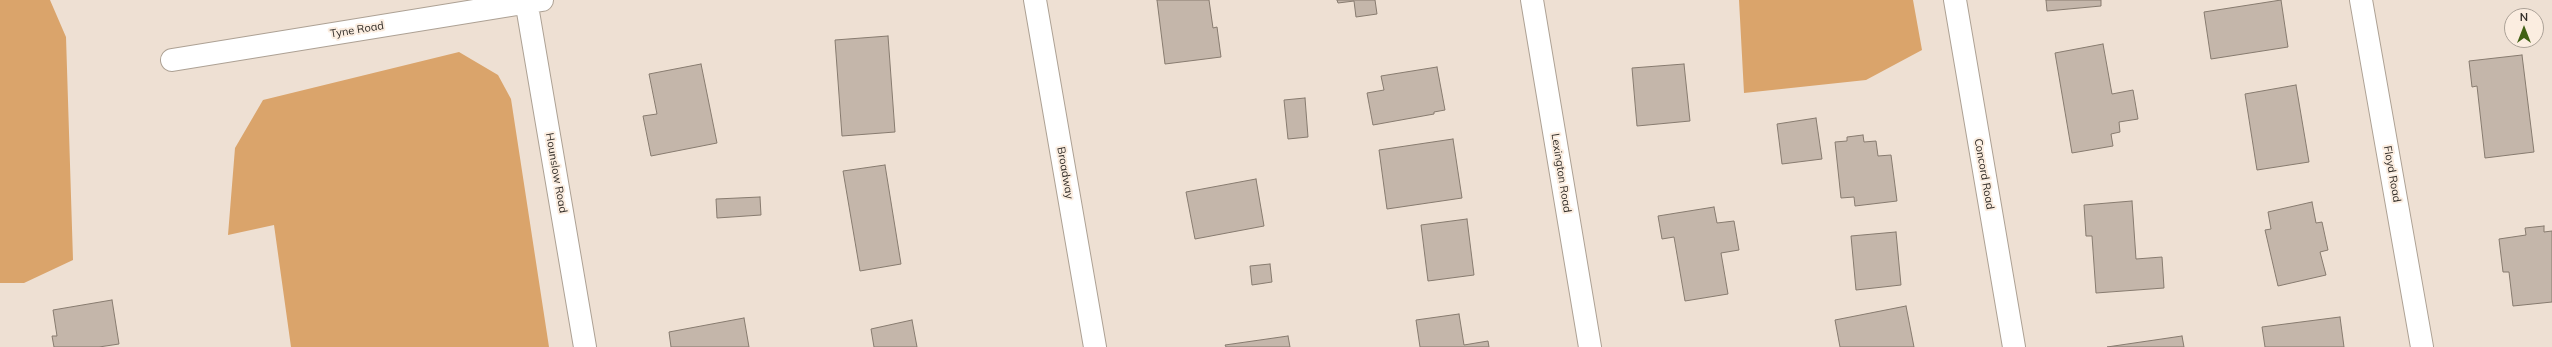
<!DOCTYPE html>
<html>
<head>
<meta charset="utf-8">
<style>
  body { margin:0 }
  #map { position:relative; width:2552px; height:347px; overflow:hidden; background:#eee0d3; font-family:Mulish,sans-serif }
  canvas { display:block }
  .north { position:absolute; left:2504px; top:8px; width:40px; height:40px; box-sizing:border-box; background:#fbede0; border:1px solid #aba197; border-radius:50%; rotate:0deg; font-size:11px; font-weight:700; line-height:16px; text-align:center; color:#332e29 }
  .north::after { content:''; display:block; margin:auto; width:14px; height:18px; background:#416115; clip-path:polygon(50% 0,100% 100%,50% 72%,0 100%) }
</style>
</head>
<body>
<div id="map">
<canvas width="2552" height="347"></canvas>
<div class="north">N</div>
</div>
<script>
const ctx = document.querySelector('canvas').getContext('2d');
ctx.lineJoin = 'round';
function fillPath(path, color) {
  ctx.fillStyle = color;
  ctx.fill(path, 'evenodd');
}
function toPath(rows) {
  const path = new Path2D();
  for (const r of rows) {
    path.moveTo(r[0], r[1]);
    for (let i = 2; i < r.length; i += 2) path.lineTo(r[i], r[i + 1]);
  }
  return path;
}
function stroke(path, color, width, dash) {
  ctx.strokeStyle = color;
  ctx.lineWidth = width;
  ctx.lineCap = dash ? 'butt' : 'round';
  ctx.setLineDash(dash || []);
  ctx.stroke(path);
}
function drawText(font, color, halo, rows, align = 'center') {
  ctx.font = font + ' Mulish,sans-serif';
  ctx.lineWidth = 4;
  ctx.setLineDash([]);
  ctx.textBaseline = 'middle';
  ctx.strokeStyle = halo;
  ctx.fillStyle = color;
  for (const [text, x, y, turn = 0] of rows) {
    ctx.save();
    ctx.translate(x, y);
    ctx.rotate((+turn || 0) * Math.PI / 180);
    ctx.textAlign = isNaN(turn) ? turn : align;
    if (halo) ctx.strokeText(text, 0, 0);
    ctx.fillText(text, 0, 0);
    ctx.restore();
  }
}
fillPath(toPath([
  [0,0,50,0,66,37,73,260,24,283,0,283],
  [1739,0,1913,0,1922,50,1866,80,1744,93],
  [459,52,498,75,511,99,549,347,291,347,274,225,228,235,235,148,263,100]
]), '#daa46b');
const building = toPath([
  [1157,0,1209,0,1213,28,1217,27,1221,57,1165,64,1157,0],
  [1337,0,1375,0,1377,14,1356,17,1354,1,1338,3,1337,0],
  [2046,0,2101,0,2101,6,2047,11,2046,0],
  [2281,0,2288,47,2211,59,2204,12,2281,0],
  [888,36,895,132,842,136,835,40,888,36],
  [2103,44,2112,94,2133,90,2138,119,2119,122,2120,132,2111,134,2113,146,2072,153,2055,53,2103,44],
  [2522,55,2534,152,2485,158,2477,86,2472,87,2469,61,2522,55],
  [701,64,717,143,651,156,643,116,657,114,649,74,701,64],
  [1684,64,1690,121,1637,126,1632,68,1684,64],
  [1437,67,1445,110,1434,112,1434,114,1373,125,1367,93,1384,90,1381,76,1437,67],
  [2296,85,2309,162,2257,170,2245,94,2296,85],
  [1305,98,1308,137,1288,139,1284,100,1305,98],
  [1816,118,1822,159,1782,164,1777,124,1816,118],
  [1863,135,1864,142,1876,141,1878,156,1891,155,1897,201,1855,206,1854,197,1841,198,1835,142,1847,141,1847,137,1863,135],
  [1453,139,1462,198,1387,209,1379,150,1453,139],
  [885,165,901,264,860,271,843,171,885,165],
  [1256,179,1264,226,1195,239,1186,192,1256,179],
  [760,197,761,215,717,218,716,199,760,197],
  [2132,201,2136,259,2162,257,2164,288,2096,293,2092,236,2086,236,2084,205,2132,201],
  [2312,202,2316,223,2322,222,2328,250,2320,252,2326,275,2278,286,2265,230,2271,229,2268,212,2312,202],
  [1714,207,1717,223,1734,221,1739,250,1721,253,1728,294,1685,301,1674,237,1662,239,1658,216,1714,207],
  [1467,219,1474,275,1428,281,1421,225,1467,219],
  [2544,226,2544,232,2552,231,2552,302,2513,306,2509,272,2503,272,2499,239,2526,235,2525,228,2544,226],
  [1896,232,1901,285,1856,290,1851,236,1896,232],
  [1270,264,1272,282,1252,285,1250,266,1270,264],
  [112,300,119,344,99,347,54,347,52,336,57,336,53,310,112,300],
  [1906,306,1914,347,1840,347,1835,320,1906,306],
  [1459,314,1464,345,1488,341,1489,347,1420,347,1416,320,1459,314],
  [2340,317,2344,347,2265,347,2262,327,2340,317],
  [744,318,749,347,671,347,669,332,744,318],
  [912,320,917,347,874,347,871,329,912,320],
  [1288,336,1290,347,1226,347,1225,345,1288,336],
  [2182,336,2184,347,2107,347,2182,336]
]);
fillPath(building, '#c4b6aa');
stroke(building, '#877b6f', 1);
const minor = toPath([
  [526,0,585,347],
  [1035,0,1095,347],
  [1532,0,1590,347],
  [1955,0,2014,347],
  [2361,0,2422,347],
  [172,60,542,0]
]);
stroke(minor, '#ada194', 24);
stroke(minor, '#fff', 22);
drawText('11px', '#332e29', '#fbede0', [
  ["Tyne Road",357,30,-9],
  ["Hounslow Road",556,173,80],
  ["Broadway",1065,173,80],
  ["Lexington Road",1561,173,81],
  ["Concord Road",1984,174,80],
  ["Floyd Road",2392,174,80]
]);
</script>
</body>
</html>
